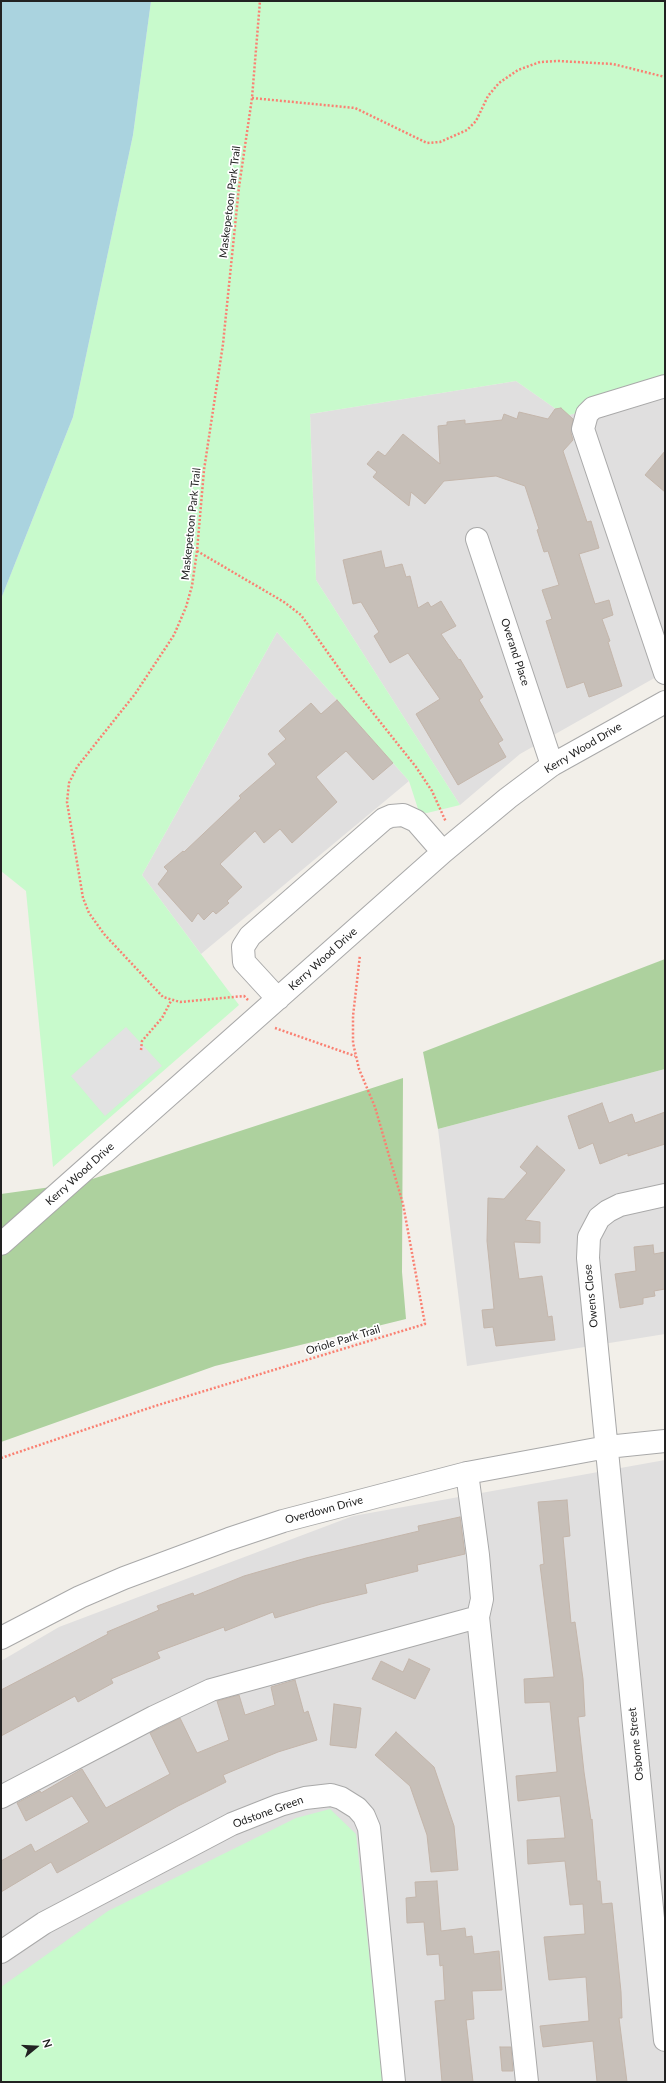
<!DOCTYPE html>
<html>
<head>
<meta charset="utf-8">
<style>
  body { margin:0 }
  #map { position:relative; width:666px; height:2083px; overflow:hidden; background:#f2efe9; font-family:Lato,sans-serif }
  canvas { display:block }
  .frame { position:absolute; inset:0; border:2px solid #222; pointer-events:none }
  .north { position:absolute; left:16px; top:2027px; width:40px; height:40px; -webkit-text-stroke:3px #fff; paint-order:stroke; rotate:72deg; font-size:11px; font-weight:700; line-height:16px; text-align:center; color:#222 }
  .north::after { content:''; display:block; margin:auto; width:14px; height:18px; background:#222; clip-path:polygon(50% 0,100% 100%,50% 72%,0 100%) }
</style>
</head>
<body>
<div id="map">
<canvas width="666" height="2083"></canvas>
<div class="frame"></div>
<div class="north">N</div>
</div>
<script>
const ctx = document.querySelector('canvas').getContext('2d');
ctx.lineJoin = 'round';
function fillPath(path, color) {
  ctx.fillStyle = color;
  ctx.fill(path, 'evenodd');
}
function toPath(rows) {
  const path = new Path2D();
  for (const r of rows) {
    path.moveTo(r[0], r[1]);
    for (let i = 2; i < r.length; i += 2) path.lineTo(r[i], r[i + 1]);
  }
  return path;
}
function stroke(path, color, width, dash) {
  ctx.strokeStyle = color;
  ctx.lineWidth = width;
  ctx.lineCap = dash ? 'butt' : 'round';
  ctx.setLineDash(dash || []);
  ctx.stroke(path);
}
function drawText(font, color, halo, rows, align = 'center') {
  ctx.font = font + ' Lato,sans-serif';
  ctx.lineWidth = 3.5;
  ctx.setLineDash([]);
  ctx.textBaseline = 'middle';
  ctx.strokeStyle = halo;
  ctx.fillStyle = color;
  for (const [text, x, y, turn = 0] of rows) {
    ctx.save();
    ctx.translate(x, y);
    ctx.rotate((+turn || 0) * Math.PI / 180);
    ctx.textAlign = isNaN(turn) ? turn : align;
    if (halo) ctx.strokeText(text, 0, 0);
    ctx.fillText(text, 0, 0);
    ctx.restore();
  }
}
fillPath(toPath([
  [516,381,566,416,665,387,665,672,520,754,460,805,316,580,310,414],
  [277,632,409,781,201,954,142,875],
  [665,1069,665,1334,467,1366,438,1129],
  [665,1460,665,2082,1,2082,1,1661,59,1627,353,1516]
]), '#e0dfdf');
fillPath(toPath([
  [665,959,665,1069,438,1129,423,1052],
  [403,1078,402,1272,406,1319,215,1366,1,1442,1,1194,80,1183]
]), '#add19e');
fillPath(toPath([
  [151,1,665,1,665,387,566,416,516,381,310,414,316,580,460,805,427,813,419,812,409,781,277,632,142,875,239,1005,53,1167,26,891,1,871,1,599,73,417,133,135],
  [330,1809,356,1834,383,2082,1,2082,1,1987,108,1911,296,1818]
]), '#c8facc');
fillPath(toPath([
  [126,1027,162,1066,105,1116,71,1076]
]), '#e2e2e2');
fillPath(toPath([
  [1,1,151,1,133,135,73,417,1,599]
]), '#aad3df');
const building = toPath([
  [561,408,573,419,571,433,573,440,563,451,587,522,591,521,599,548,579,554,595,604,609,600,613,615,602,619,610,641,608,642,622,686,589,697,584,682,567,688,546,621,552,619,542,590,559,585,548,551,544,552,537,530,539,529,525,486,496,476,444,481,425,504,411,492,409,506,373,477,377,472,367,464,378,451,385,456,403,434,440,464,438,426,447,425,447,422,465,420,465,424,502,420,504,414,517,419,519,412,548,419,555,409,561,408],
  [665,451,665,492,645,475,665,451],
  [381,551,385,568,402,564,406,577,410,576,418,608,428,602,431,607,441,601,456,626,441,634,459,660,460,659,483,697,479,700,503,740,498,743,506,757,458,785,416,714,440,699,408,653,390,663,374,636,379,632,361,602,353,604,343,560,381,551],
  [337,700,393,763,373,780,346,751,316,777,337,802,292,843,280,829,264,843,255,831,220,864,242,887,227,901,229,903,216,914,213,911,204,920,198,913,192,922,158,884,168,871,164,867,183,851,184,852,241,798,239,796,276,764,268,754,286,739,279,731,311,703,321,714,337,700],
  [602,1103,609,1123,632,1114,635,1123,665,1112,665,1144,628,1156,628,1153,600,1164,593,1143,579,1149,568,1116,602,1103],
  [537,1146,565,1170,525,1220,540,1222,540,1243,514,1242,519,1279,542,1276,548,1317,552,1316,555,1340,496,1346,493,1327,484,1328,482,1310,494,1309,487,1241,488,1198,504,1199,527,1173,520,1167,537,1146],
  [653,1245,654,1254,665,1252,665,1289,654,1291,655,1296,643,1298,643,1304,620,1308,615,1274,636,1271,634,1247,653,1245],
  [567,1500,570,1536,563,1537,571,1623,575,1622,583,1679,585,1716,578,1717,584,1772,591,1820,592,1819,597,1881,600,1881,602,1904,612,1903,621,1992,622,2018,619,2018,627,2082,597,2082,593,2041,543,2047,540,2026,589,2021,586,1977,549,1980,544,1937,585,1934,583,1904,570,1905,565,1861,528,1864,527,1840,565,1838,560,1796,518,1801,516,1776,557,1772,550,1702,525,1703,524,1679,554,1677,540,1565,544,1564,538,1502,567,1500],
  [460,1517,465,1554,417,1565,418,1571,365,1584,367,1593,321,1604,275,1618,273,1612,225,1631,224,1627,157,1652,160,1658,111,1679,113,1683,78,1702,75,1696,1,1736,1,1690,108,1634,107,1632,159,1610,157,1606,193,1593,194,1596,244,1576,306,1558,419,1531,418,1526,460,1517],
  [409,1659,430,1669,415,1699,372,1679,381,1661,403,1672,409,1659],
  [295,1680,304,1713,308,1711,317,1740,278,1752,223,1775,226,1782,178,1806,57,1873,51,1862,1,1892,1,1861,31,1844,35,1852,89,1822,72,1796,26,1821,17,1803,40,1791,41,1793,82,1769,106,1808,170,1774,150,1733,180,1718,197,1753,229,1740,217,1701,239,1695,245,1715,275,1705,271,1687,295,1680],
  [334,1704,361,1708,356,1748,330,1745,334,1704],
  [396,1732,434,1767,454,1826,458,1870,431,1872,427,1835,410,1786,375,1755,396,1732],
  [437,1881,441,1931,465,1928,466,1937,472,1936,474,1954,499,1951,502,1990,472,1991,474,2019,466,2020,473,2082,442,2082,435,2001,445,2000,443,1965,440,1966,439,1954,427,1955,424,1922,407,1923,406,1898,416,1897,415,1882,437,1881],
  [500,2047,511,2047,513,2071,502,2071,500,2047]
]);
fillPath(building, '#c7bfb8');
stroke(building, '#c4b6ab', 1);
const minor = toPath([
  [665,386,593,408,587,414,583,429,665,673],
  [477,539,552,765],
  [278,999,244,962,243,947,250,936,384,819,391,816,403,815,416,821,443,852],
  [665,1195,620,1205,608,1211,599,1218,589,1237,588,1258,665,2040],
  [1,1244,443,852,508,798,552,765,665,702],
  [467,1473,478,1555,482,1599,478,1617,527,2082],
  [1,1638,80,1597,124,1578,229,1539,283,1521,467,1473,607,1447,665,1441],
  [1,1797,154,1717,211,1690,478,1617],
  [1,1952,44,1923,232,1824,280,1805,305,1798,331,1795,341,1798,357,1808,364,1816,369,1828,394,2082]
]);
stroke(minor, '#a9a9a9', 24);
stroke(toPath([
  [252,98,355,108,427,143,440,142,467,130,476,121,488,96,499,83,518,70,540,62,558,61,613,64,665,77],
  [197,551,284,602,301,615,350,684,416,767,432,791,446,822],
  [248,1000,244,996,180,1002,163,997,104,934,89,913,83,898,67,802,69,783,77,767,135,694,174,635,186,607,192,586,197,551,204,470,223,344,239,187,252,98,260,1],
  [275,1028,355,1056],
  [141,1050,142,1041,162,1018,171,1001],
  [1,1458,155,1406,425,1324,403,1204,375,1107,359,1069,353,1043,353,1016,360,955]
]), '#fa8072', 2.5, [2, 2]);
stroke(minor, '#fff', 22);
drawText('11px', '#222', '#fff', [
  ["Maskepetoon Park Trail",230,202,-83],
  ["Maskepetoon Park Trail",191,524,-84],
  ["Overand Place",515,652,72],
  ["Kerry Wood Drive",583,748,-31],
  ["Kerry Wood Drive",323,959,-42],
  ["Kerry Wood Drive",80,1174,-42],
  ["Owens Close",591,1296,-96],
  ["Oriole Park Trail",343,1340,-17],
  ["Overdown Drive",324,1510,-15],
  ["Osborne Street",636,1744,-96],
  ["Odstone Green",268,1812,-20]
]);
</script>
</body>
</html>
